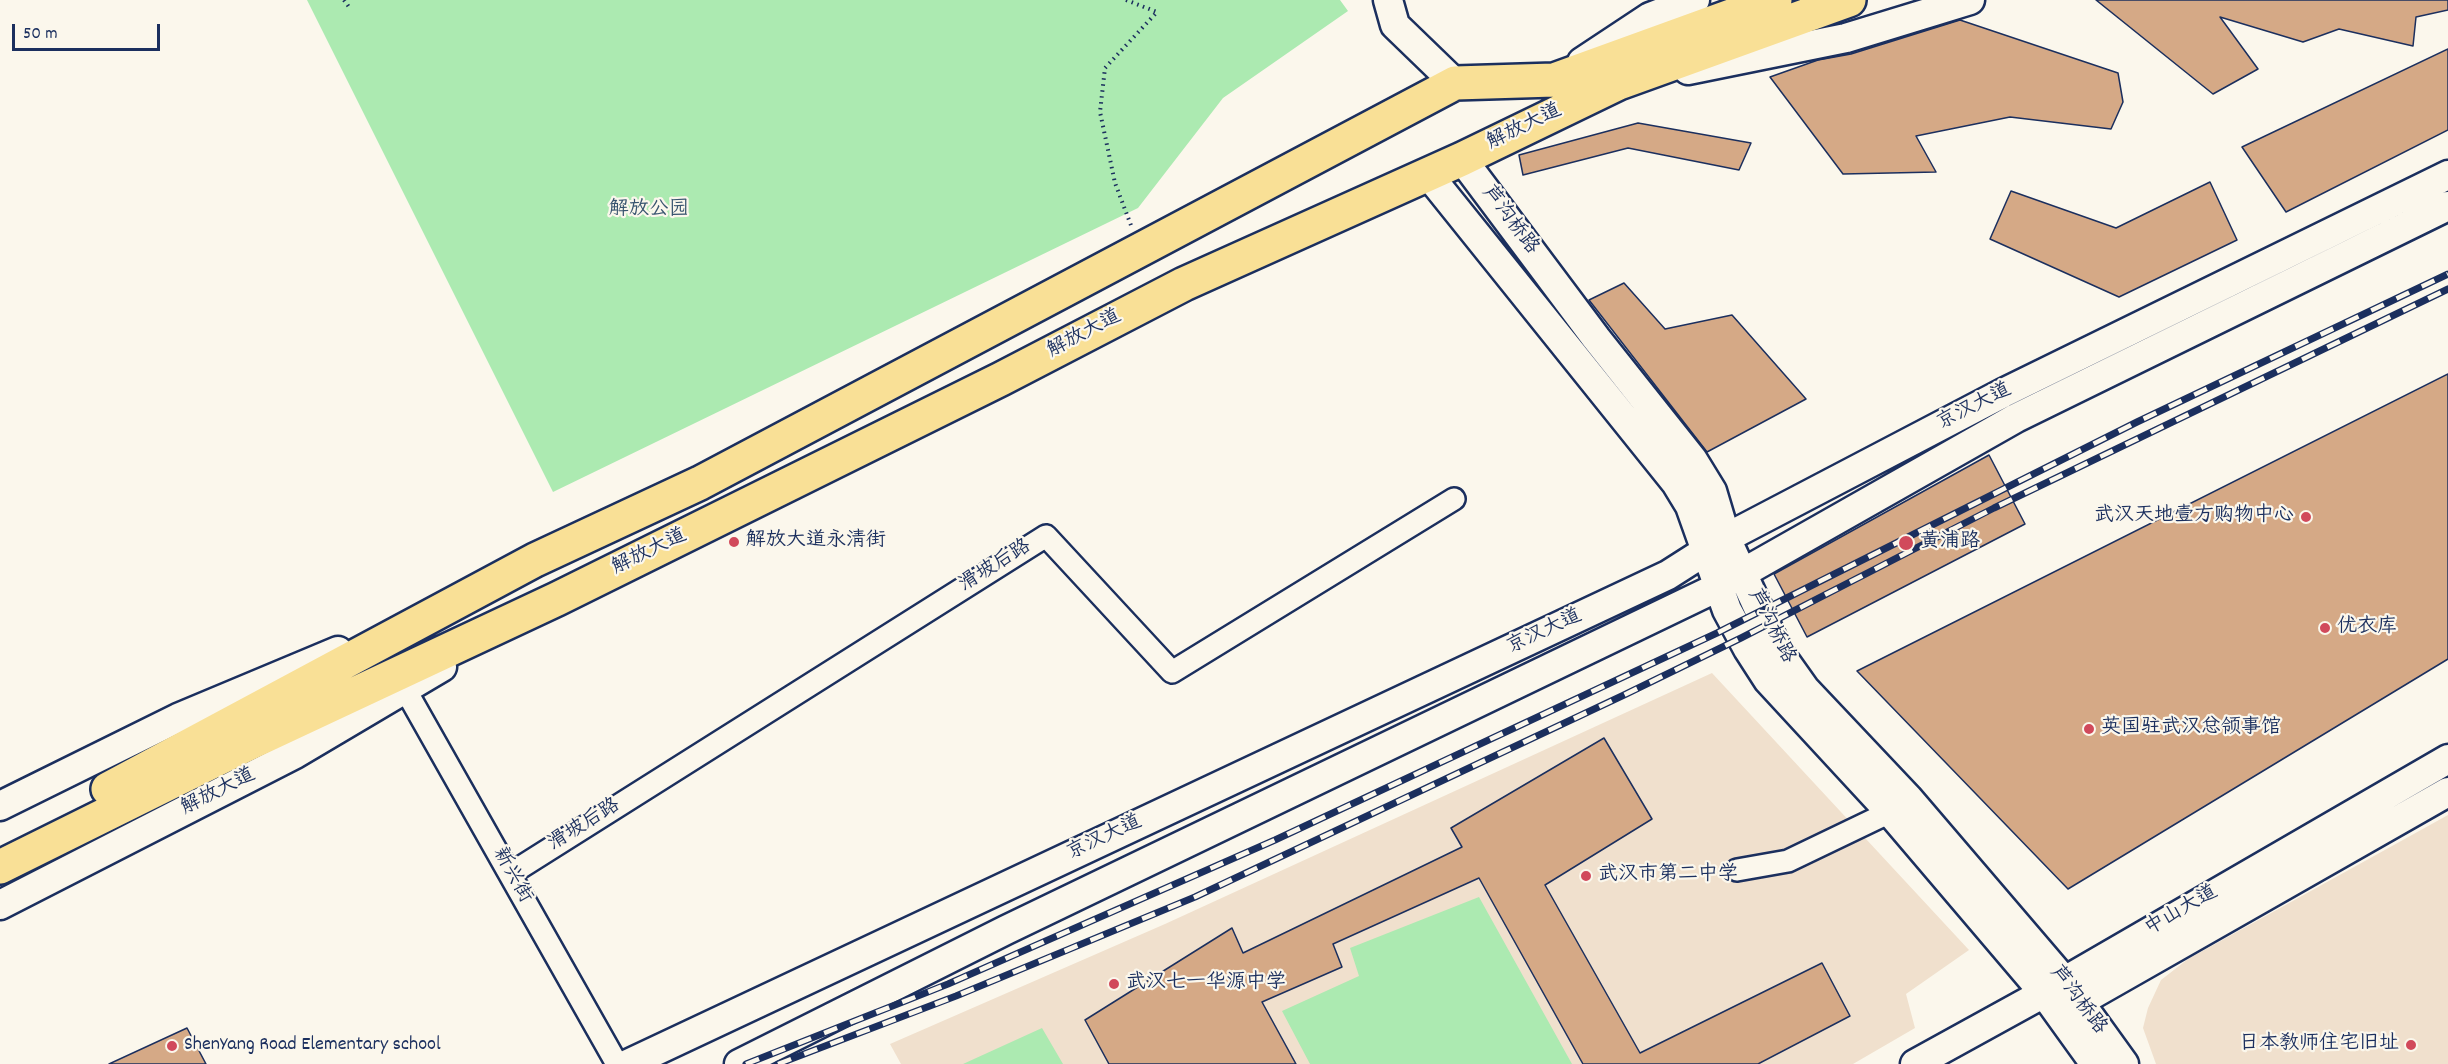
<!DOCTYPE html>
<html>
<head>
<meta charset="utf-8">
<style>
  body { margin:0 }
  #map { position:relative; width:2448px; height:1064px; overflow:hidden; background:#fbf7ec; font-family:Dekko,sans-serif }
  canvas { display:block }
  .scale { position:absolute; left:12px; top:24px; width:148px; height:27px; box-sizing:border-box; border:3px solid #1b2f5e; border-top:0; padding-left:8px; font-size:18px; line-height:21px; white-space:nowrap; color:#1b2f5e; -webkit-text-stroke:4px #fbf7ec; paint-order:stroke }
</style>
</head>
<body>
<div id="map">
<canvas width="2448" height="1064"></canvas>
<div class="scale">50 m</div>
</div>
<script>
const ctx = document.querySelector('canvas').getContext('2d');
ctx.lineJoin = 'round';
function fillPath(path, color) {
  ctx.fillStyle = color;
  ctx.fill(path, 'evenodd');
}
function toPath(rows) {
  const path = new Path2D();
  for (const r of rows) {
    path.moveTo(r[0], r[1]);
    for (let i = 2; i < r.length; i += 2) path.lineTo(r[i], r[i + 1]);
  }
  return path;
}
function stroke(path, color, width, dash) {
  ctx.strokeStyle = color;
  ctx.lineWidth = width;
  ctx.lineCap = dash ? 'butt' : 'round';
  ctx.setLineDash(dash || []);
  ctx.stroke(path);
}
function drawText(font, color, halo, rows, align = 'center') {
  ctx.font = font + ' Dekko,"LXGW WenKai TC",sans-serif';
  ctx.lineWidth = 4.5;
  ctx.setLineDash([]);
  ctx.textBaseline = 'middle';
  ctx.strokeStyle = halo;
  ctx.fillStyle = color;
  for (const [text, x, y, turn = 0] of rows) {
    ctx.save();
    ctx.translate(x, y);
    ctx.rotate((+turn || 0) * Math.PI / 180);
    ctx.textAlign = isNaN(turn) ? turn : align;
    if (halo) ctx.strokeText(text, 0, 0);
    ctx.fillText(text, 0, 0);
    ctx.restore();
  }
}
fillPath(toPath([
  [1712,673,1969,950,1906,994,1915,1028,1853,1064,901,1064,890,1044,1165,924],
  [2448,815,2448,1064,2156,1064,2143,1028,2148,1008,2161,980,2188,959]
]), '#f0e0cd');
fillPath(toPath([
  [307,0,1340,0,1348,11,1223,98,1138,208,553,492],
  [1479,897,1572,1064,1310,1064,1282,1011,1359,976,1350,948],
  [1042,1028,1063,1064,963,1064]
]), '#aceab1');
const building = toPath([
  [2096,0,2448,0,2448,10,2416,17,2413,46,2339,29,2303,42,2220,17,2258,69,2213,94,2096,0],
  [1960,20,2118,73,2123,102,2111,129,2010,117,1916,136,1936,172,1843,174,1770,77,1818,60,1851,54,1960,20],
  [2448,49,2448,130,2286,212,2242,147,2448,49],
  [1638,123,1751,143,1739,170,1628,148,1523,175,1519,155,1638,123],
  [2210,182,2237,240,2119,297,1990,239,2011,191,2116,228,2210,182],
  [1624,283,1665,329,1732,315,1806,399,1707,452,1589,300,1624,283],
  [2448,374,2448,659,2068,889,1857,671,2448,374],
  [1989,455,2025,524,1807,637,1774,574,1989,455],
  [1604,738,1652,819,1545,885,1640,1053,1822,963,1850,1016,1758,1064,1583,1064,1479,878,1333,944,1342,967,1262,1002,1296,1064,1109,1064,1085,1020,1232,928,1243,953,1462,847,1451,828,1604,738],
  [187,1028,206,1064,109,1064,187,1028]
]);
fillPath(building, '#d5a986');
stroke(building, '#1b2f5e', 1.5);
const street = toPath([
  [405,689,617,1064],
  [1737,870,1788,861,1890,812],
  [510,874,1046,536,1172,672,1454,499]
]);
const secondary = toPath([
  [1388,0,1395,25,1455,83],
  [1582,62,1650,17,1695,0],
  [1688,70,1846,38,1970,0],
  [1462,159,1596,338,1693,460,1712,491,1726,538,1778,651,1805,689,1908,798,2062,978,2124,1064],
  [1427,173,1676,483,1690,506,1727,610,1748,649,1768,680,1890,812,2044,993,2095,1064],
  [0,806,178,718,338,651],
  [0,905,295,754,442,667],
  [2060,1005,2079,1002,2448,792],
  [628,1064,1668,575,1726,538,2003,393,2448,175],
  [739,1064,1006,930,1718,587,2016,418,2448,206],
  [1915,1064,2044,993,2448,759]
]);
const primary = toPath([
  [108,789,535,560,700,483,1455,83,1554,80,1775,0],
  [0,867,250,743,557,599,1001,379,1184,284,1462,159,1619,83,1849,0]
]);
stroke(street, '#1b2f5e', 26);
stroke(secondary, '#1b2f5e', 33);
stroke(primary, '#1b2f5e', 38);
stroke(toPath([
  [344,0,349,7],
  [1126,0,1157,12,1105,68,1100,112,1115,183,1132,228]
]), '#1b2f5e', 4, [1.5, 4.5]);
stroke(street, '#fbf7ec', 21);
stroke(secondary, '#fbf7ec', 28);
stroke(primary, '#f9e096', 33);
const rail = toPath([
  [746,1064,948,984,1275,840,1717,633,2137,422,2448,274],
  [778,1064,956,996,1195,897,1624,695,1741,638,1994,508,2448,289]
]);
stroke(rail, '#1b2f5e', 7);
stroke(rail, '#fbf7ec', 4.5, [14]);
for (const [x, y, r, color] of [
  [2306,517,6,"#d1495b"],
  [734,542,6,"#d1495b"],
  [1906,543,8,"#d1495b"],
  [2325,628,6,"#d1495b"],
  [2089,729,6,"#d1495b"],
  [1586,876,6,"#d1495b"],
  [1114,984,6,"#d1495b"],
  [2411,1045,6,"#d1495b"],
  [172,1046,6,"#d1495b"]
]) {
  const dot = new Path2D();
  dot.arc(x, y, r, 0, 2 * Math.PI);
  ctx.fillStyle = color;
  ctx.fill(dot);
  stroke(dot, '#fbf7ec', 2);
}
drawText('20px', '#1b2f5e', '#fbf7ec', [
  ["解放大道",1525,128,-26],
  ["芦沟桥路",1509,221,53],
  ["解放大道",1085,335,-28],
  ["京汉大道",1975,408,-27],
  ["解放大道",650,553,-26],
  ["滑坡后路",996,567,-32],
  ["芦沟桥路",1770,627,63],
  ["京汉大道",1545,633,-25],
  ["解放大道",219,793,-27],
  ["滑坡后路",585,826,-32],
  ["京汉大道",1105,839,-25],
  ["新兴街",511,876,61],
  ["中山大道",2182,912,-30],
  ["芦沟桥路",2077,1001,53]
]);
drawText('20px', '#38546f', '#fbf7ec', [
  ["解放公园",649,211]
]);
drawText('20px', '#1b2f5e', '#fbf7ec', [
  ["武汉天地壹方购物中心",2294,517,"right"],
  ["解放大道永清街",746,542],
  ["黄浦路",1920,543],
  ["优衣库",2337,628],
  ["英国驻武汉总领事馆",2101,729],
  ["武汉市第二中学",1598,876],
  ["武汉七一华源中学",1126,984],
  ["日本教师住宅旧址",2399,1045,"right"],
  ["ShenYang Road Elementary school",184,1046]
], 'left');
</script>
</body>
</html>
